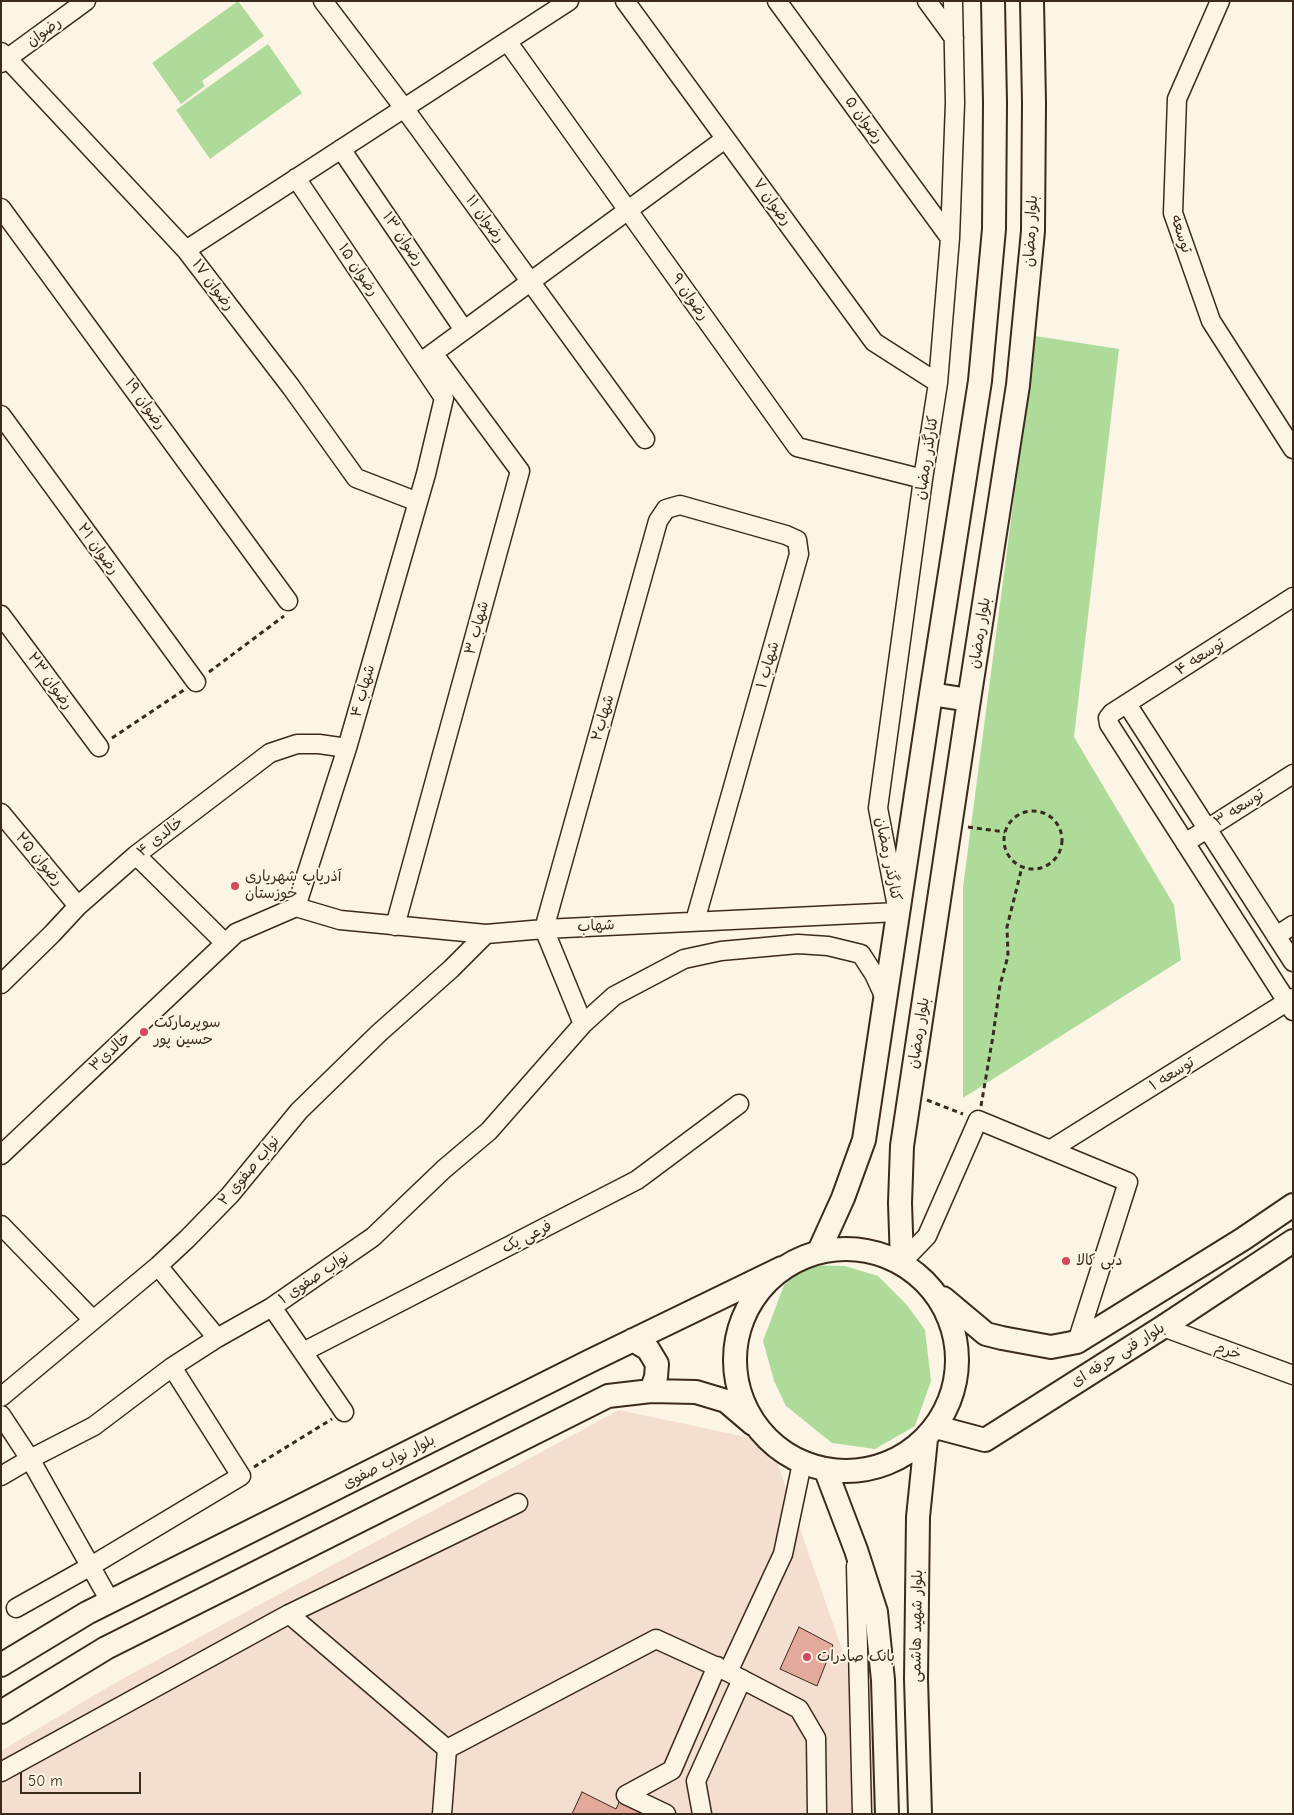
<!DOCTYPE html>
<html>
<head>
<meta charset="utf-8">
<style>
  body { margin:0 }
  #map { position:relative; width:1294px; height:1815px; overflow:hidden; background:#fcf5e5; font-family:"Comic Neue",sans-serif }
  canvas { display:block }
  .frame { position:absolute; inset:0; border:2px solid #3b2a1e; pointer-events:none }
  .scale { position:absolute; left:20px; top:1772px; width:121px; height:22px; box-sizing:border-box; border:2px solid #3b2a1e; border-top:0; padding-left:6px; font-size:15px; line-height:18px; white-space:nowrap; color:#3b2a1e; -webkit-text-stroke:4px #fcf5e5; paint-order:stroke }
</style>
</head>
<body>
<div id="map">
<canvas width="1294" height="1815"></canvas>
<div class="frame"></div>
<div class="scale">50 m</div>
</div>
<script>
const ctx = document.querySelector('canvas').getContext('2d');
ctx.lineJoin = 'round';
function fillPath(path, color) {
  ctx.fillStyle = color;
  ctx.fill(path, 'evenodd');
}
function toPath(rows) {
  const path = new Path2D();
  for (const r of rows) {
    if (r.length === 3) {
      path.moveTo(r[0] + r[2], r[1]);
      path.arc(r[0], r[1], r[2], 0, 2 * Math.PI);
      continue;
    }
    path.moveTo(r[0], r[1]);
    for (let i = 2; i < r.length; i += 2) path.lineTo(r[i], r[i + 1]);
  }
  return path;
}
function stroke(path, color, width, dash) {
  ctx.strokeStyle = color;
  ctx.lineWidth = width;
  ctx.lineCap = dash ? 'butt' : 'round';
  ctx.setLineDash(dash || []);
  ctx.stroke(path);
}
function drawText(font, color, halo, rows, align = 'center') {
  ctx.font = font + ' "Comic Neue","Playpen Sans Arabic",sans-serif';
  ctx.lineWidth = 4;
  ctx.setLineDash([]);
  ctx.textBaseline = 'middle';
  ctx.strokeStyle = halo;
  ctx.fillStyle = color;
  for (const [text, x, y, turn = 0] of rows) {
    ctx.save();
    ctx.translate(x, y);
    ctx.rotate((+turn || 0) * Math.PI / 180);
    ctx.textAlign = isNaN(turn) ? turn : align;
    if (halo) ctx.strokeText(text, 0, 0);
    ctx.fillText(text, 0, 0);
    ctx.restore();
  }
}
fillPath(toPath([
  [619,1410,770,1442,899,1814,1,1814,1,1751,113,1684]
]), '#f4decf');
fillPath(toPath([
  [238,1,264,36,202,81,205,86,181,104,152,63],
  [268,44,302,93,210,159,176,110],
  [1035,336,1119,349,1074,737,1174,905,1181,960,963,1098,963,887],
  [806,1265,845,1266,878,1276,907,1305,925,1330,931,1381,915,1426,875,1449,832,1443,786,1406,774,1381,763,1341,784,1285]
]), '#aedb9a');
const building = toPath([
  [799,1627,833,1645,817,1686,780,1669,799,1627],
  [582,1792,616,1809,621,1798,653,1814,572,1814,582,1792]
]);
fillPath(building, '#e3aa9c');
stroke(building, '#3b2a1e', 1);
const minor = toPath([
  [323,1,404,108,645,439],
  [625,1,874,342,938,383],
  [777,1,950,238],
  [927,1,954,38],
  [1220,1,1177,99,1173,213,1211,321,1293,449],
  [507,41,797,447,923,479],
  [1,52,186,250,291,387,356,478,418,502],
  [1,63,86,1],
  [341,149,464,330],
  [1,208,288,601],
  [186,250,569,1],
  [425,359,725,139],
  [1,415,196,682],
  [1293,597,1112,713,1108,718,1109,724,1293,1011],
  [1,615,99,747],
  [1127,704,1293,962],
  [1,813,78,906],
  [1185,843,1293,774],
  [136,855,225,943],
  [296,907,340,920,486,934,544,929,898,912,878,808,923,479,938,383,950,238,955,103,953,1],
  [296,907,347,748,426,474,444,398,296,178],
  [395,926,520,471,433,353],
  [1276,936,1293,925],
  [1,984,52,934,78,906,136,855,270,753,297,744,319,744,347,748],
  [583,1024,544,929,658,521,666,509,680,505,786,535,797,540,799,554,695,921],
  [1050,1150,1293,998],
  [1,1155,236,933,296,907],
  [1,1225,93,1320],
  [902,1262,927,1236,978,1120,1128,1182,1077,1342],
  [158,1266,217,1338],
  [272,1307,344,1412],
  [1163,1327,1293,1375],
  [303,1352,637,1180,739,1104],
  [1,1397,158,1266,187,1239,230,1195,299,1111,379,1033,451,969,486,934],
  [1,1415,30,1459,110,1601],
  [1,1476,30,1459,94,1426,172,1367,217,1338,272,1307,373,1237,444,1169,489,1131,583,1024,614,996,684,959,721,951,798,944,828,946,861,954,874,974,885,998],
  [856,1566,862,1814],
  [16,1608,91,1566,241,1476,172,1367],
  [289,1614,447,1749],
  [728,1672,783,1554,802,1463],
  [447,1749,656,1639,728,1672,799,1709,816,1738,817,1814],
  [1,1772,289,1614,518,1503],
  [626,1795,672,1770,717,1666],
  [626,1795,666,1814],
  [442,1814,447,1749],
  [702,1814,696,1781,742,1679]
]);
const major = toPath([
  [931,694,969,700],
  [846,1360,111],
  [819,1251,843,1198,864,1140,931,694,980,381,994,229,995,103,993,1],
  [902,1262,900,1203,902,1146,969,700,1018,385,1033,231,1034,103,1032,1],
  [943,1298,986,1334,1002,1338,1051,1347,1077,1342,1243,1239,1293,1205],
  [633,1340,648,1349,657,1364,656,1377,651,1391],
  [936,1427,985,1440,1163,1327,1293,1241],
  [826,1471,856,1550,876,1612,883,1680,887,1814],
  [1,1665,87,1613,590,1361,782,1268],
  [1,1712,106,1648,608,1396,651,1391,696,1392,726,1401,753,1424],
  [920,1814,916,1679,918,1517,926,1439]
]);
stroke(minor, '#3b2a1e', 21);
stroke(major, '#3b2a1e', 26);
stroke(toPath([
  [209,672,284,616],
  [112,738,184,690],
  [1033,840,29],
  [968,827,1005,832],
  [927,1100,963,1114],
  [981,1106,993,1036,1000,985,1008,956,1007,927,1022,867],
  [254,1467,332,1419]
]), '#3b2a1e', 3, [5, 4]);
stroke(minor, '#fcf5e5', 18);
stroke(major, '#fcf5e5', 22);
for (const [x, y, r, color] of [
  [235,886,5,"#d1495b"],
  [144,1032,5,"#d1495b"],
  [1066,1261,5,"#d1495b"],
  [807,1657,5,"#d1495b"]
]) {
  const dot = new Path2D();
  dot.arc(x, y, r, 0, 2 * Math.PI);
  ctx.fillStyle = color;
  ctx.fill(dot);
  stroke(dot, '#fcf5e5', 2);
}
drawText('15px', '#3b2a1e', '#fcf5e5', [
  ["رضوان",44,32,-36],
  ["رضوان ۵",864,120,54],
  ["رضوان ۷",772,202,54],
  ["رضوان ۱۱",485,219,54],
  ["بلوار رمضان",1031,231,-87],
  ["توسعه",1181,234,72],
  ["رضوان ۱۳",403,239,56],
  ["رضوان ۱۵",358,270,56],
  ["رضوان ۱۷",213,285,53],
  ["رضوان ۹",690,297,55],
  ["رضوان ۱۹",145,404,54],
  ["کنارگذر رمضان",927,458,-81],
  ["رضوان ۲۱",98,549,54],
  ["شهاب ۳",477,628,-75],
  ["بلوار رمضان",980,633,-81],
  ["توسعه ۴",1200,657,-33],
  ["شهاب ۱",768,665,-74],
  ["رضوان ۲۳",50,681,54],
  ["شهاب ۴",363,691,-74],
  ["شهاب۲",603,718,-74],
  ["توسعه ۳",1239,808,-33],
  ["خالدی ۴",160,837,-38],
  ["رضوان ۲۵",39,859,50],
  ["کنارگذر رمضان",888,859,79],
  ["شهاب",596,926,-3],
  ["بلوار رمضان",919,1033,-81],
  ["خالدی۳",110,1052,-43],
  ["توسعه ۱",1172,1074,-32],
  ["نواب صفوی ۲",249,1171,-50],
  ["فرعی یک",527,1237,-27],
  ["نواب صفوی ۱",314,1278,-34],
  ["خرم",1228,1351,20],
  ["بلوار فنی حرفه ای",1118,1355,-32],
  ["بلوار نواب صفوی",389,1462,-27],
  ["بلوار شهید هاشمی",917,1626,-89]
]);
drawText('15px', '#3b2a1e', '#fcf5e5', [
  ["آذریاپ شهریاری",245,877],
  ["خوزستان",245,894],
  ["سوپرمارکت",154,1023],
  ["حسین پور",154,1040],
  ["دبی کالا",1076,1261],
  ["بانک صادرات",817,1657]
], 'left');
</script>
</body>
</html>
